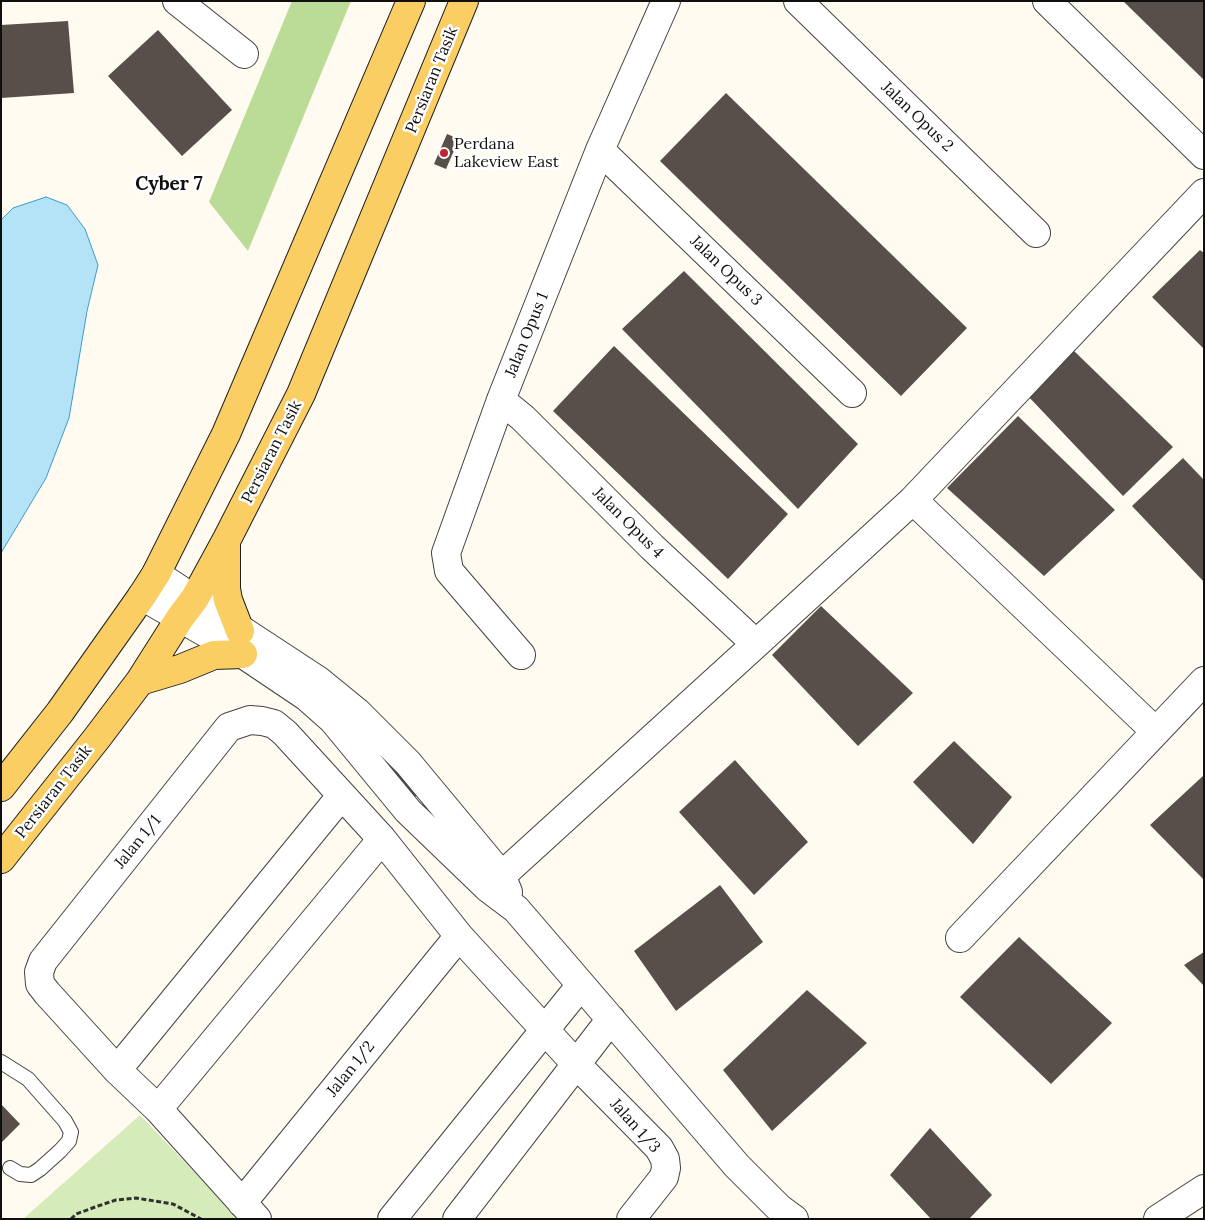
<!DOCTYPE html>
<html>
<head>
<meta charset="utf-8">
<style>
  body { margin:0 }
  #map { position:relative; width:1205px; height:1220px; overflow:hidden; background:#fffbf0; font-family:Lora,serif }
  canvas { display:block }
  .frame { position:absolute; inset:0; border:2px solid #0f0f0f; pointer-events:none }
</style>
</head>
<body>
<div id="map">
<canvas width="1205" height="1220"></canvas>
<div class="frame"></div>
</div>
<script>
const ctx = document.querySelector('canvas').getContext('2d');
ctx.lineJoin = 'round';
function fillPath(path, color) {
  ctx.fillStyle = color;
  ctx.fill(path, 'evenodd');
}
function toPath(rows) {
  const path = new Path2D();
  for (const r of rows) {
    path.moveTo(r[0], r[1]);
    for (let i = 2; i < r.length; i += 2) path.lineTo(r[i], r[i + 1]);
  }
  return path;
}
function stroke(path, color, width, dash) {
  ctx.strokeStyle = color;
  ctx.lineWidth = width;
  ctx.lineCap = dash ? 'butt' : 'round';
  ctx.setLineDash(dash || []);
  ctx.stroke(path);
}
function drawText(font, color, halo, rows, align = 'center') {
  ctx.font = font + ' Lora,serif';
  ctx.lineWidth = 5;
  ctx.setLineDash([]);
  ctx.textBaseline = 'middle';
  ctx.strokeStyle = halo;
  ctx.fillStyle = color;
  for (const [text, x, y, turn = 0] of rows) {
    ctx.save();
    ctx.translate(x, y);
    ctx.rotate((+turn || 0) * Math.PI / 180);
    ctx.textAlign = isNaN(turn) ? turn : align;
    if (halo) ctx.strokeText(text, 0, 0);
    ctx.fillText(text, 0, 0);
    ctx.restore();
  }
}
fillPath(toPath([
  [140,1115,239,1219,23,1219]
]), '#d5ebb9');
fillPath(toPath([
  [292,1,351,1,248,251,209,202]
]), '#badc97');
const water = toPath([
  [46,197,67,205,85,229,98,265,87,311,69,418,46,478,1,553,1,220,13,208,46,197]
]);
fillPath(water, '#b4e2f7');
stroke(water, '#399cd0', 1);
fillPath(toPath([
  [1123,1,1204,1,1204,80],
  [68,21,74,93,1,98,1,25],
  [158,30,232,110,182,156,108,76],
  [726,93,967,328,901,396,660,161],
  [447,134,459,139,446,169,434,164],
  [1200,250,1204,253,1204,349,1152,297],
  [684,271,858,444,798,509,622,329],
  [614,346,788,514,728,579,553,411],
  [1071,348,1173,447,1123,496,1026,394],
  [1018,416,1115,510,1044,576,947,488],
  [1183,458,1204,480,1204,582,1132,506],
  [821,606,913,693,858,746,772,655],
  [954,741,1012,797,973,844,913,782],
  [735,760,808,842,754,895,679,812],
  [399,763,422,792,409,801,387,775],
  [1204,775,1204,880,1150,825],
  [720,885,763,942,676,1011,634,951],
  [1019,937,1112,1023,1051,1084,960,997],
  [1204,952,1204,986,1184,965],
  [807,990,867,1043,772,1131,723,1070],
  [1,1104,20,1124,1,1143],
  [930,1128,992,1195,969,1219,931,1219,890,1175]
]), '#584f4b');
const lane = toPath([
  [1,1062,28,1079,65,1121,71,1132,69,1141,60,1151,40,1169,31,1175,20,1174,10,1168]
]);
const street = toPath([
  [177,1,244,54],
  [798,1,1036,233],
  [1047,1,1204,155],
  [600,150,852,393],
  [501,400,523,418,652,547,756,644],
  [913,500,1155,731],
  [156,574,319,681,357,712,408,763,501,875,508,892],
  [142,596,243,654,307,697,333,720,408,811,488,888,516,909,737,1166,779,1208,794,1219],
  [521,655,449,571,446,553,501,400,600,150,666,1],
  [488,888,756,644,913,500,1204,193],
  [960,938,1204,681],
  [117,1070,342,795],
  [158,1109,382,839],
  [242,1203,459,936],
  [257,1219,158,1109,117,1070,47,993,40,984,39,972,43,961,229,727,250,720,262,721,274,724,285,733,382,839,459,936,576,1064,659,1148,665,1159,666,1168,664,1177,631,1219],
  [392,1219,581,985],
  [457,1219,611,1019],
  [1158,1219,1204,1189]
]);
const primary = toPath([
  [226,543,226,589,228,600,240,631],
  [140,681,180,669,214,655,243,654],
  [1,787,60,712,142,596,156,574,226,434,411,1],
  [1,859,97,738,140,681,180,618,195,598,226,541,301,394,464,1]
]);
stroke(lane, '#424242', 16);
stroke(street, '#424242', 30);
stroke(primary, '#202020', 30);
stroke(toPath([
  [71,1219,76,1214,98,1206,116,1200,136,1198,173,1204,201,1219]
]), '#313131', 3, [5, 2.5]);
stroke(lane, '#fff', 14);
stroke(street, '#fff', 28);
stroke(primary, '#fbce64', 28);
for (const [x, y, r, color] of [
  [444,153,5,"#c22333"]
]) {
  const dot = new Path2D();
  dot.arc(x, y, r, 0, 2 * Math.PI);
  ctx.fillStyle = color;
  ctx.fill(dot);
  stroke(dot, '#fff', 2);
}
drawText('16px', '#0f0f0f', '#fff', [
  ["Persiaran Tasik",432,80,-68],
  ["Jalan Opus 2",917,117,44],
  ["Jalan Opus 3",726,271,44],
  ["Jalan Opus 1",527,335,-68],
  ["Persiaran Tasik",272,452,-63],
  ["Jalan Opus 4",628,523,45],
  ["Persiaran Tasik",54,792,-52],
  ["Jalan 1/1",138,842,-51],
  ["Jalan 1/2",351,1069,-51],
  ["Jalan 1/3",635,1126,48]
]);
drawText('16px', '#0f0f0f', '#fff', [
  ["Perdana",454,144],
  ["Lakeview East",454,162]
], 'left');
drawText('bold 19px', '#0f0f0f', '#fff', [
  ["Cyber 7",169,185]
]);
</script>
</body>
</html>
